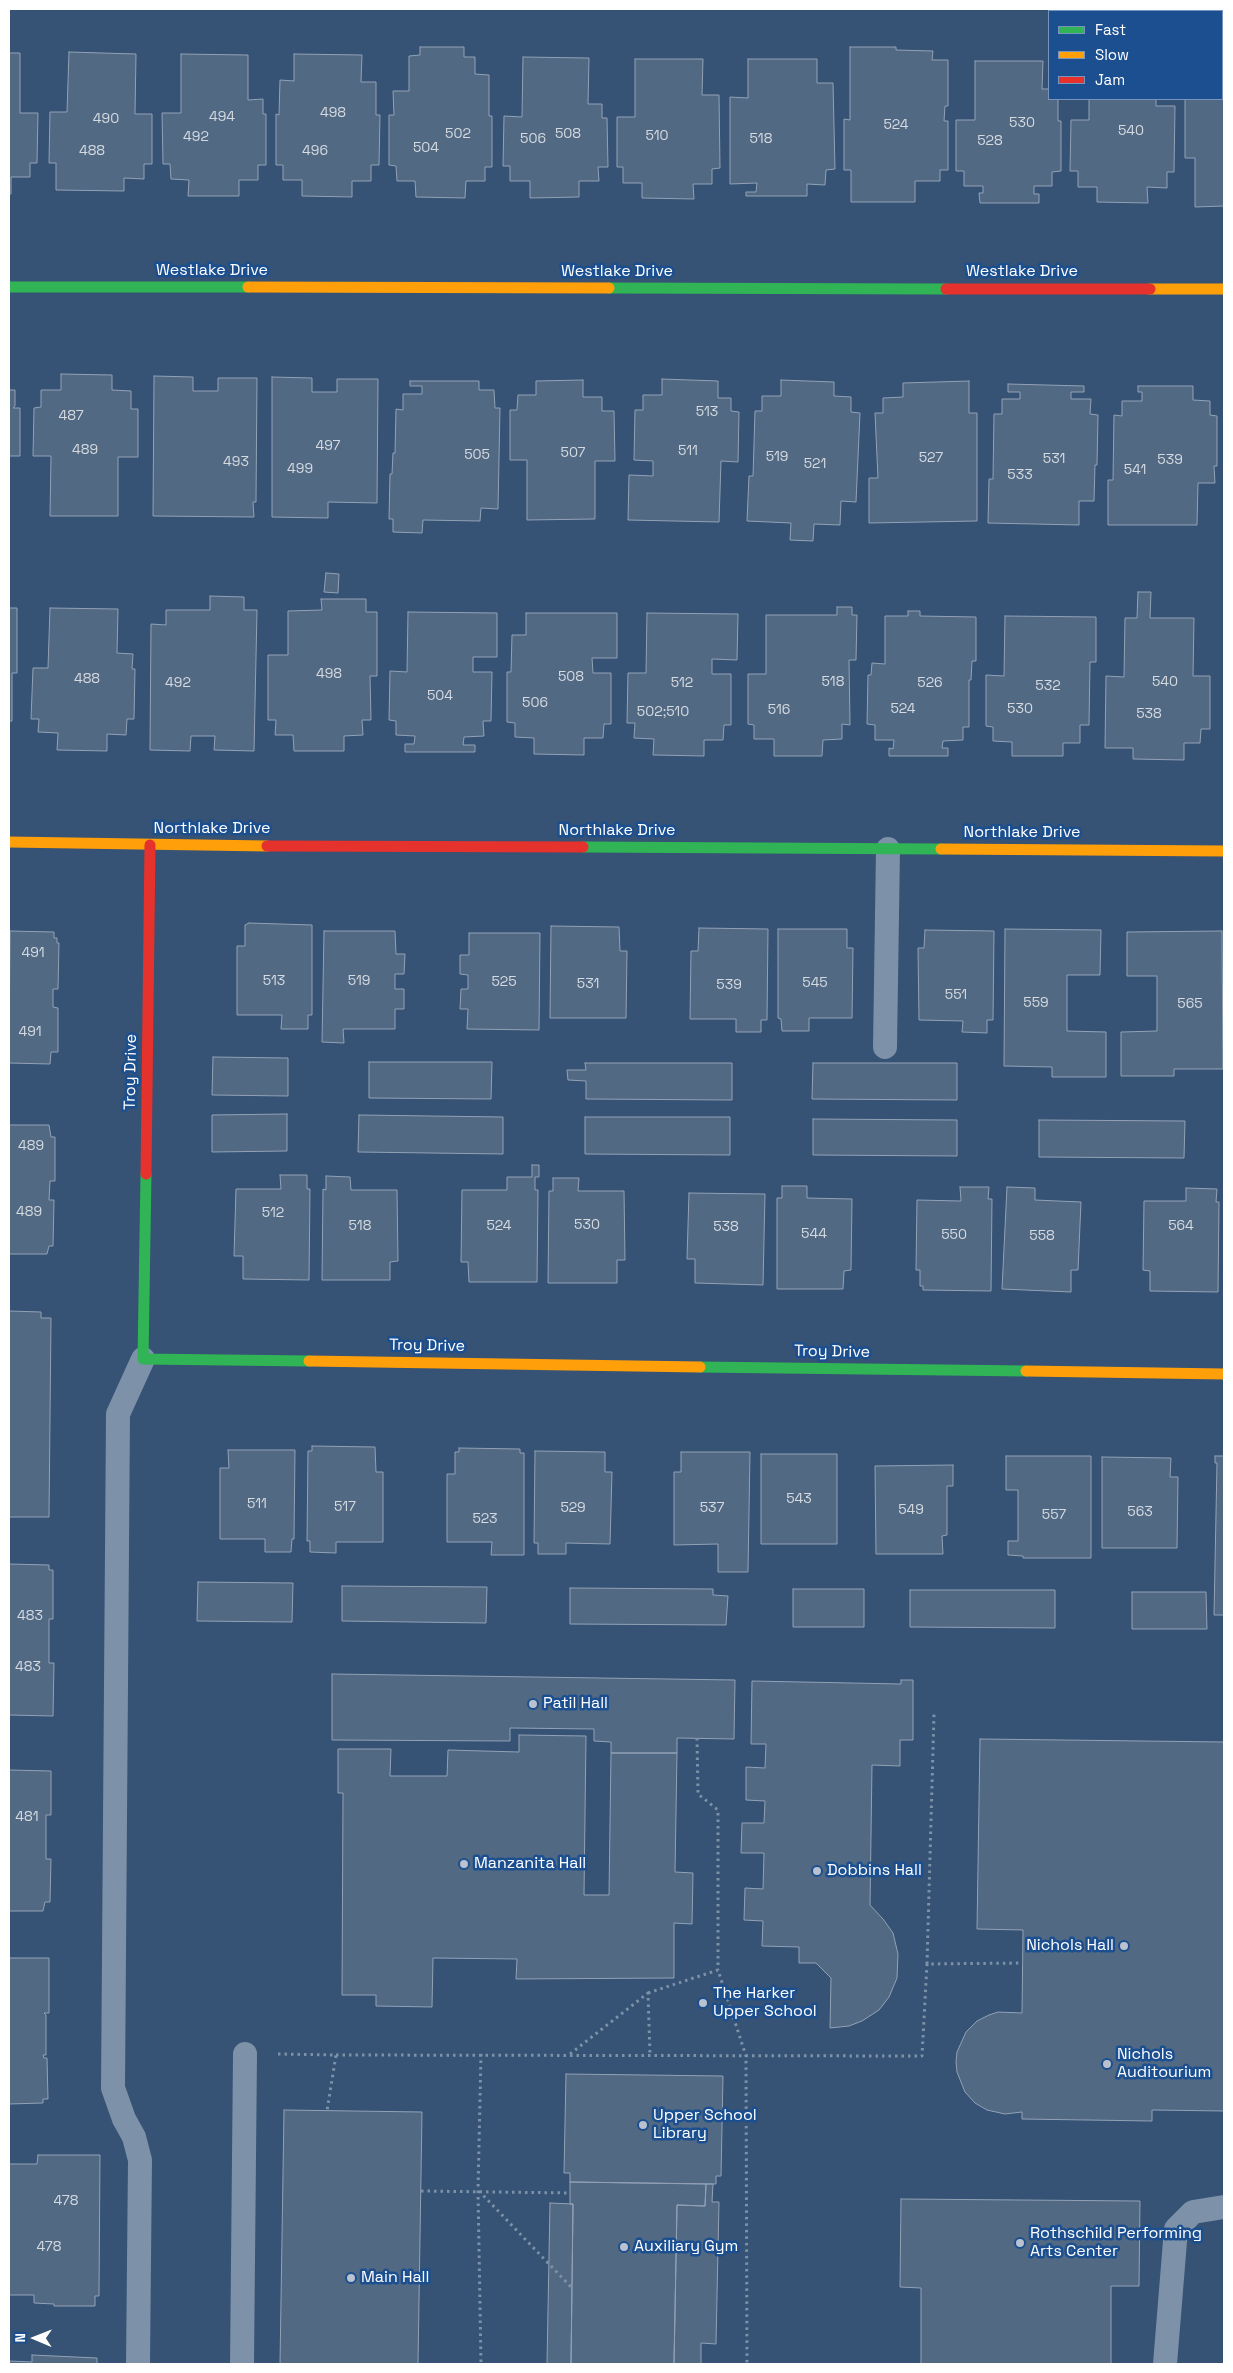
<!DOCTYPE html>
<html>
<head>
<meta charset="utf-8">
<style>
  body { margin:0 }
  #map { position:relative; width:1233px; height:2373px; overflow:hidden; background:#365274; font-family:"Space Grotesk",sans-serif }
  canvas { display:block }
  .frame { position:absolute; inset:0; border:10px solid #fff; pointer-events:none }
  .legend { position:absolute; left:1048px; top:10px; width:175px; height:90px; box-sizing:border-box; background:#1b4f8f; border:1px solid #7695bc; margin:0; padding:6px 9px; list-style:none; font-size:15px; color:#fff }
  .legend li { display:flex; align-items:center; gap:10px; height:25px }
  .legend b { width:25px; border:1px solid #7695bc }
  .north { position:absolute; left:10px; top:2313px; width:50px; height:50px; -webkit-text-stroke:4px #1b4f8f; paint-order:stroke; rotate:271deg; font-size:14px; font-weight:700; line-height:20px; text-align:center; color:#fff }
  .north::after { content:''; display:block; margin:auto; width:18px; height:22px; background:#fff; clip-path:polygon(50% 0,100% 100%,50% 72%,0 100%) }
</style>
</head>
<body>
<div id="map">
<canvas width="1233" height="2373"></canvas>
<div class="frame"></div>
<ul class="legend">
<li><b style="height:6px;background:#30b455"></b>Fast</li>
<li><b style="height:6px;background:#ff9f0a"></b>Slow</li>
<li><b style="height:6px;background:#e5322d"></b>Jam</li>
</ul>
<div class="north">N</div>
</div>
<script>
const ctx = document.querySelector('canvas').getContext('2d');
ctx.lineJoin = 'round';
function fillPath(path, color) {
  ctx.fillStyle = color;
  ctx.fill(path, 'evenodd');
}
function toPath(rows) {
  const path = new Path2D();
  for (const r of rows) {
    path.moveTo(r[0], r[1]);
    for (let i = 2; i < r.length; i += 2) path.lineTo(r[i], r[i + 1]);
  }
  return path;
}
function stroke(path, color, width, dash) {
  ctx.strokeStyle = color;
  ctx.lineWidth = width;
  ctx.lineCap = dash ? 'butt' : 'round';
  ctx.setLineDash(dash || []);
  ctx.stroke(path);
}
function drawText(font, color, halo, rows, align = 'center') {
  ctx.font = font + ' "Space Grotesk",sans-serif';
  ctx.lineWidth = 5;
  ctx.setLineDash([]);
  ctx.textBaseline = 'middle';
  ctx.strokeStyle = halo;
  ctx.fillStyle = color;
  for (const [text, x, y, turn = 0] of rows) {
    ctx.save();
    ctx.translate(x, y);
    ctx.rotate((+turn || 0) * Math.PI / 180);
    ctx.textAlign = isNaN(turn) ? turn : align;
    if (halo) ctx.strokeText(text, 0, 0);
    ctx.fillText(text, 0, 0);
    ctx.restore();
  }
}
const building = toPath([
  [420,47,464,47,464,57,475,57,475,74,489,75,489,116,492,116,492,167,485,167,485,181,466,181,465,198,416,197,415,181,397,181,396,166,389,165,389,115,394,115,393,91,409,91,409,56,420,55,420,47],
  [850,47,896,47,896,50,933,51,932,60,948,60,948,106,945,106,944,121,948,121,948,170,940,170,940,181,915,181,915,202,851,202,851,170,844,170,844,119,850,120,850,47],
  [69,52,136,54,135,114,152,114,152,164,144,164,144,179,124,178,124,191,56,190,56,163,49,163,50,112,67,112,69,52],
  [9,53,20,53,20,113,38,113,37,163,30,163,30,177,11,177,11,194,9,194,9,53],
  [1222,53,1224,53,1224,206,1195,207,1195,158,1185,158,1185,99,1222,99,1222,53],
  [181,54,248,55,248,100,263,99,263,114,266,114,266,165,258,165,258,180,239,180,239,196,188,196,189,180,171,179,170,164,163,164,162,113,181,113,181,54],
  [294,54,362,55,361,82,376,82,376,115,380,115,379,165,371,165,371,181,352,181,352,197,302,196,302,180,283,180,283,165,276,165,276,114,279,115,280,80,294,81,294,54],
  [523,57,589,58,588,104,602,104,602,118,607,118,608,167,598,167,599,181,579,181,579,197,530,198,530,181,510,181,510,166,503,166,504,116,522,117,523,57],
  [635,59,703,59,702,95,719,95,720,168,712,169,712,184,693,184,694,199,642,198,642,183,623,183,623,167,617,167,617,117,635,117,635,59],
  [748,59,817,59,817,83,833,83,835,169,826,170,825,185,807,184,807,196,746,196,746,192,756,192,757,183,730,184,730,97,748,98,748,59],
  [975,61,1043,61,1042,89,1049,89,1049,99,1058,99,1058,121,1061,121,1061,171,1052,172,1052,186,1034,186,1034,194,1039,194,1039,203,980,203,979,193,983,193,983,186,964,186,964,171,956,171,956,120,975,120,975,61],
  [1089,99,1156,99,1156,106,1175,106,1174,172,1167,172,1167,188,1147,187,1148,203,1097,202,1097,187,1078,187,1078,171,1070,171,1071,120,1089,120,1089,99],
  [61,374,112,375,112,390,131,391,131,409,138,409,138,457,118,457,118,516,50,516,51,456,33,456,34,408,41,407,41,390,61,390,61,374],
  [154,376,193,377,193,391,218,391,218,378,257,378,256,502,253,502,254,517,153,516,154,376],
  [272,377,312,378,312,392,337,392,337,379,378,379,377,503,328,502,328,518,272,517,272,377],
  [662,379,718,381,718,398,731,398,731,411,739,412,738,462,721,461,719,522,628,520,629,475,653,476,653,461,634,460,635,410,643,410,643,395,662,395,662,379],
  [583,380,583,397,602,397,602,411,614,411,615,461,595,461,595,519,527,520,527,460,510,460,510,410,517,410,518,395,536,395,536,381,583,380],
  [781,380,834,382,834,396,851,397,851,412,860,413,856,502,841,501,840,525,814,524,813,541,790,540,791,523,747,521,749,476,753,476,755,411,762,411,762,396,781,396,781,380],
  [410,381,479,381,479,390,494,390,495,408,500,408,498,509,481,508,480,521,423,520,422,533,393,532,393,519,389,519,390,474,392,474,393,453,395,453,396,409,403,410,403,394,422,394,422,386,410,386,410,381],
  [969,381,969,413,977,413,977,521,869,523,869,478,878,478,875,413,883,413,883,398,903,397,903,383,969,381],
  [1008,384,1084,386,1084,392,1071,392,1071,399,1091,399,1090,414,1098,415,1097,465,1095,465,1094,501,1079,501,1079,525,988,523,989,479,993,479,994,414,1002,414,1002,399,1020,399,1020,392,1008,392,1008,384],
  [1138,386,1193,386,1193,400,1210,401,1210,415,1217,416,1217,466,1214,466,1215,483,1198,483,1197,525,1108,525,1108,480,1113,480,1114,415,1122,416,1122,401,1142,401,1142,392,1138,392,1138,386],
  [9,390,15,390,15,406,13,408,20,408,20,456,9,456,9,390],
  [326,573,339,574,338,593,324,592,326,573],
  [1138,592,1151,592,1150,618,1194,618,1193,676,1210,676,1210,729,1201,729,1200,743,1184,743,1184,760,1133,759,1133,748,1105,748,1106,676,1124,677,1125,618,1137,618,1138,592],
  [210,596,244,597,244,610,257,610,254,751,214,750,215,736,191,736,190,751,150,750,151,624,166,625,166,610,210,610,210,596],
  [321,599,366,599,366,612,377,612,377,676,370,676,371,720,362,720,363,735,344,736,344,751,294,751,293,735,275,735,276,720,268,720,268,655,288,655,288,611,322,610,321,599],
  [837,607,852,607,852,615,857,615,856,660,849,660,850,725,842,724,842,739,823,740,822,756,774,756,774,739,754,739,754,725,748,724,748,674,766,674,766,615,837,615,837,607],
  [9,608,17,608,17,673,12,673,12,721,9,721,9,608],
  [50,608,118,609,117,653,133,654,132,669,135,669,134,719,127,719,126,735,107,734,107,751,57,750,58,733,38,732,39,719,31,719,33,668,48,668,50,608],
  [908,611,920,611,920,616,976,617,976,661,972,661,971,680,969,680,969,727,963,727,963,740,943,741,942,748,948,748,948,756,889,756,889,748,893,749,894,740,875,740,875,725,867,724,868,675,871,675,872,663,885,664,885,616,908,616,908,611],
  [408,612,497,613,497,657,473,657,473,672,492,672,491,721,483,721,484,736,464,737,463,745,475,745,475,752,405,752,405,744,414,744,415,736,396,735,396,721,389,720,390,671,407,672,408,612],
  [526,613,617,613,617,658,592,658,593,673,611,673,611,724,604,724,603,738,584,738,584,755,534,754,534,738,515,737,515,723,507,722,507,672,511,672,512,635,526,635,526,613],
  [647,613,738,614,737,660,712,659,712,674,731,674,731,725,724,725,723,740,704,740,704,756,653,755,654,739,634,738,635,723,627,723,628,673,646,673,647,613],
  [1005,616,1096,617,1096,662,1090,662,1089,725,1080,725,1080,743,1063,743,1063,756,1012,756,1012,742,993,741,993,727,986,726,986,675,1004,676,1005,616],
  [249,923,312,925,312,1015,308,1015,308,1029,281,1029,282,1015,237,1015,237,946,245,946,245,925,249,923],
  [551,926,619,927,620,951,627,951,626,1018,550,1018,551,926],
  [699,928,768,929,767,1020,761,1020,761,1032,736,1032,736,1019,690,1019,691,951,698,951,699,928],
  [778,929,847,929,847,948,853,948,852,1018,809,1018,809,1031,782,1031,781,1019,778,1018,778,929],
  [1005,929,1101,930,1100,975,1067,975,1067,1031,1106,1032,1106,1077,1052,1077,1052,1067,1004,1066,1005,929],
  [925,930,994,931,993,1020,987,1020,987,1033,962,1032,963,1021,919,1020,918,948,924,948,925,930],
  [10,931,54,932,54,938,57,938,57,943,59,943,58,989,53,989,53,1007,58,1008,58,1052,51,1052,50,1064,9,1063,10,931],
  [324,931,395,931,396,954,405,954,404,974,395,974,395,989,404,989,404,1009,395,1009,395,1029,343,1029,344,1043,322,1042,324,931],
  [1222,931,1223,1069,1174,1069,1174,1076,1121,1076,1121,1032,1157,1031,1157,976,1127,976,1127,932,1222,931],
  [469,933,540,933,539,1030,467,1029,468,1009,460,1009,461,989,468,989,468,975,460,974,460,955,469,955,469,933],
  [213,1057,288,1058,288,1096,212,1095,213,1057],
  [369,1062,492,1062,491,1099,369,1098,369,1062],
  [585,1063,732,1063,732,1100,586,1099,586,1081,568,1080,567,1070,586,1070,585,1063],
  [813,1063,957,1063,957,1100,812,1099,813,1063],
  [287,1114,287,1151,212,1152,212,1115,287,1114],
  [359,1115,503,1117,503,1154,358,1152,359,1115],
  [585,1117,730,1117,730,1155,585,1154,585,1117],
  [813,1119,957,1120,957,1156,813,1155,813,1119],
  [1039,1120,1185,1121,1184,1158,1039,1157,1039,1120],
  [9,1125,49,1125,51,1137,55,1137,55,1181,50,1181,49,1200,54,1200,53,1246,49,1246,47,1254,9,1254,9,1125],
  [532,1165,539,1165,539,1177,535,1177,535,1190,538,1190,537,1282,469,1282,468,1262,461,1262,462,1190,507,1190,507,1177,532,1177,532,1165],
  [280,1175,307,1175,307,1189,310,1189,309,1280,243,1279,243,1256,234,1256,236,1189,281,1189,280,1175],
  [326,1176,350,1177,351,1190,397,1190,398,1261,390,1262,390,1280,322,1280,323,1189,326,1190,326,1176],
  [553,1178,579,1178,578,1191,624,1191,625,1260,617,1260,617,1283,548,1283,549,1191,553,1191,553,1178],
  [782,1186,807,1186,807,1198,852,1199,851,1270,844,1271,843,1289,777,1289,777,1198,782,1198,782,1186],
  [960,1187,989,1187,988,1199,992,1199,991,1291,923,1290,923,1286,920,1286,920,1270,916,1270,917,1200,961,1201,960,1187],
  [1007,1187,1035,1188,1035,1200,1081,1202,1078,1270,1071,1270,1071,1292,1002,1289,1007,1187],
  [1186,1188,1217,1189,1216,1202,1219,1202,1218,1292,1150,1291,1150,1271,1143,1270,1144,1201,1186,1201,1186,1188],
  [689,1193,765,1194,763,1285,695,1283,695,1259,687,1259,689,1193],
  [9,1311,41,1312,41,1318,51,1318,49,1517,9,1517,9,1311],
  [312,1446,375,1447,376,1472,383,1472,383,1542,336,1542,336,1553,310,1552,310,1541,307,1541,308,1451,312,1451,312,1446],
  [459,1448,520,1449,520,1453,524,1453,524,1555,491,1555,492,1542,447,1542,447,1474,455,1474,455,1452,459,1452,459,1448],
  [228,1450,295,1450,294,1539,292,1539,291,1552,265,1552,265,1539,220,1539,220,1468,229,1468,228,1450],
  [535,1451,605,1452,605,1472,612,1472,610,1544,566,1543,566,1554,538,1554,538,1543,534,1543,535,1451],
  [681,1452,750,1452,748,1572,718,1572,718,1544,674,1545,674,1472,681,1472,681,1452],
  [761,1454,837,1454,837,1544,761,1544,761,1454],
  [1006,1456,1091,1456,1091,1558,1023,1558,1023,1556,1008,1555,1008,1541,1018,1541,1018,1490,1006,1490,1006,1456],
  [1215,1456,1224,1456,1224,1615,1214,1615,1217,1463,1215,1463,1215,1456],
  [1102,1457,1171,1458,1170,1477,1178,1477,1177,1548,1102,1548,1102,1457],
  [953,1465,953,1486,947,1486,947,1535,942,1536,943,1554,876,1554,875,1466,953,1465],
  [9,1564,49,1565,49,1570,53,1570,53,1619,49,1619,49,1663,54,1663,53,1716,9,1715,9,1564],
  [198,1582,293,1583,292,1622,197,1621,198,1582],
  [342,1586,487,1587,486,1623,342,1621,342,1586],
  [570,1588,713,1589,713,1595,728,1596,726,1625,570,1624,570,1588],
  [793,1589,864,1589,864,1627,793,1627,793,1589],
  [910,1590,1055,1590,1055,1628,910,1627,910,1590],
  [1132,1592,1206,1592,1207,1629,1132,1629,1132,1592],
  [332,1674,735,1680,734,1739,677,1738,677,1753,611,1753,611,1742,594,1741,594,1729,510,1728,510,1741,332,1740,332,1674],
  [901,1680,913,1680,913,1740,900,1740,900,1766,872,1765,870,1905,883,1919,893,1933,898,1954,897,1978,889,1997,879,2010,862,2021,849,2026,830,2028,831,1978,816,1963,799,1963,799,1947,762,1946,763,1921,744,1920,745,1888,763,1889,764,1853,741,1853,742,1823,764,1823,765,1801,746,1800,746,1767,765,1768,766,1744,751,1744,752,1681,901,1684,901,1680],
  [519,1735,586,1736,584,1895,609,1895,611,1753,677,1753,675,1872,693,1873,692,1924,674,1923,674,1978,516,1979,517,1959,433,1958,432,2007,376,2006,376,1995,342,1995,343,1793,338,1793,338,1749,391,1749,390,1776,447,1776,448,1750,519,1752,519,1735],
  [980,1739,1224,1742,1224,2111,1152,2110,1152,2121,1022,2119,1022,2112,1005,2114,987,2110,975,2103,965,2092,957,2072,956,2062,957,2052,966,2032,977,2021,989,2015,998,2012,1022,2013,1023,1930,977,1929,980,1739],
  [9,1770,51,1771,51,1815,46,1815,46,1859,51,1859,50,1902,45,1902,43,1911,9,1911,9,1770],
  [9,1958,49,1958,49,2013,44,2013,46,2015,46,2055,43,2055,44,2058,47,2058,48,2099,43,2099,43,2103,9,2104,9,1958],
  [566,2074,723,2076,721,2176,716,2176,716,2184,570,2182,570,2173,564,2173,566,2074],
  [284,2110,422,2112,418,2364,280,2364,284,2110],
  [38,2155,100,2155,99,2296,95,2296,95,2306,54,2306,54,2304,34,2303,34,2295,9,2295,9,2164,37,2164,38,2155],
  [570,2182,706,2184,705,2206,677,2205,674,2364,571,2364,573,2204,570,2204,570,2182],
  [706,2184,713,2184,712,2202,719,2202,716,2344,701,2343,701,2364,674,2364,677,2205,705,2206,706,2184],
  [901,2199,1140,2201,1139,2286,1111,2286,1111,2364,921,2364,921,2288,900,2287,901,2199],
  [550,2203,573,2204,571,2364,547,2364,550,2203],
  [32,2355,97,2358,97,2364,9,2364,9,2361,32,2362,32,2355]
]);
fillPath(building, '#526984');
stroke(building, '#92a2b6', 1);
stroke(toPath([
  [697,1738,698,1794,718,1810,718,1970],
  [927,1964,934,1714],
  [648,1993,718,1970,746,2056,747,2364],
  [278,2054,336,2055,327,2111],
  [481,2054,478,2191,481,2364],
  [570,2054,648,1993,650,2055],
  [336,2055,922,2056,927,1964,1023,1963],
  [421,2191,570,2193],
  [479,2191,572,2288]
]), '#7d92a8', 3, [2.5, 4]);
stroke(toPath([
  [885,1047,888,849],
  [138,2364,140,2160,134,2137,124,2119,113,2088,118,1414,143,1359],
  [242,2364,245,2054],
  [1165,2364,1176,2229,1193,2212,1224,2207]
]), '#7d92a8', 24);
stroke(toPath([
  [9,287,248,287],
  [609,288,946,289],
  [583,847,941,849],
  [146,1174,143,1359,309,1361],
  [700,1367,1026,1371]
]), '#30b455', 11);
stroke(toPath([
  [248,287,609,288],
  [1150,289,1224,289],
  [9,842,267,846],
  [941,849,1224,851],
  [309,1361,700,1367],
  [1026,1371,1224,1374]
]), '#ff9f0a', 11);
stroke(toPath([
  [946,289,1150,289],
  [267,846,583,847],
  [146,1174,150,845]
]), '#e5322d', 11);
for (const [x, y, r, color] of [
  [533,1704,5,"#b9c2ce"],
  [464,1864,5,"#b9c2ce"],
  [817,1871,5,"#b9c2ce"],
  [1124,1946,5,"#b9c2ce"],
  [703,2003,5,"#b9c2ce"],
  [1107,2064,5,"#b9c2ce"],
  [643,2125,5,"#b9c2ce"],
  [1020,2243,5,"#b9c2ce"],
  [624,2247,5,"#b9c2ce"],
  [351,2278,5,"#b9c2ce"]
]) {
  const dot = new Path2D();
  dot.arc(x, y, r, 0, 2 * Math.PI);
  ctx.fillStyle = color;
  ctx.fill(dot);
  stroke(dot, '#1b4f8f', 2);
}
drawText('14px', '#d4dae0', null, [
  ["498",333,113],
  ["494",222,117],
  ["490",106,119],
  ["530",1022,123],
  ["524",896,125],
  ["540",1131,131],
  ["502",458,134],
  ["508",568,134],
  ["510",657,136],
  ["492",196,137],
  ["506",533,139],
  ["518",761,139],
  ["528",990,141],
  ["504",426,148],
  ["488",92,151],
  ["496",315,151],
  ["513",707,412],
  ["487",71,416],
  ["497",328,446],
  ["489",85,450],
  ["511",688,451],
  ["507",573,453],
  ["505",477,455],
  ["519",777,457],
  ["527",931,458],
  ["531",1054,459],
  ["539",1170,460],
  ["493",236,462],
  ["521",815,464],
  ["499",300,469],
  ["541",1135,470],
  ["533",1020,475],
  ["498",329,674],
  ["508",571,677],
  ["488",87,679],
  ["518",833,682],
  ["540",1165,682],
  ["492",178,683],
  ["512",682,683],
  ["526",930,683],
  ["532",1048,686],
  ["504",440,696],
  ["506",535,703],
  ["524",903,709],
  ["530",1020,709],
  ["516",779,710],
  ["502;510",663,712],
  ["538",1149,714],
  ["491",33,953],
  ["513",274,981],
  ["519",359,981],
  ["525",504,982],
  ["545",815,983],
  ["531",588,984],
  ["539",729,985],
  ["551",956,995],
  ["559",1036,1003],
  ["565",1190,1004],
  ["491",30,1032],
  ["489",31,1146],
  ["489",29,1212],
  ["512",273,1213],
  ["530",587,1225],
  ["518",360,1226],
  ["524",499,1226],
  ["564",1181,1226],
  ["538",726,1227],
  ["544",814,1234],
  ["550",954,1235],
  ["558",1042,1236],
  ["543",799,1499],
  ["511",257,1504],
  ["517",345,1507],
  ["529",573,1508],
  ["537",712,1508],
  ["549",911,1510],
  ["563",1140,1512],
  ["557",1054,1515],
  ["523",485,1519],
  ["483",30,1616],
  ["483",28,1667],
  ["481",27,1817],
  ["478",66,2201],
  ["478",49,2247]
]);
drawText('16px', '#fff', '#1b4f8f', [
  ["Westlake Drive",212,271],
  ["Westlake Drive",617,272],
  ["Westlake Drive",1022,272],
  ["Northlake Drive",212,829],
  ["Northlake Drive",617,831],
  ["Northlake Drive",1022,833],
  ["Troy Drive",131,1072,-89],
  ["Troy Drive",427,1346,1],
  ["Troy Drive",832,1352,1]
]);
drawText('16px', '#fff', '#1b4f8f', [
  ["Patil Hall",543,1704],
  ["Manzanita Hall",474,1864],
  ["Dobbins Hall",827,1871],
  ["Nichols Hall",1114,1946,"right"],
  ["The Harker",713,1994],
  ["Upper School",713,2012],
  ["Nichols",1117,2055],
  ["Auditourium",1117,2073],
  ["Upper School",653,2116],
  ["Library",653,2134],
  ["Rothschild Performing",1030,2234],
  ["Arts Center",1030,2252],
  ["Auxiliary Gym",634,2247],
  ["Main Hall",361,2278]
], 'left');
</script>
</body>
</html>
